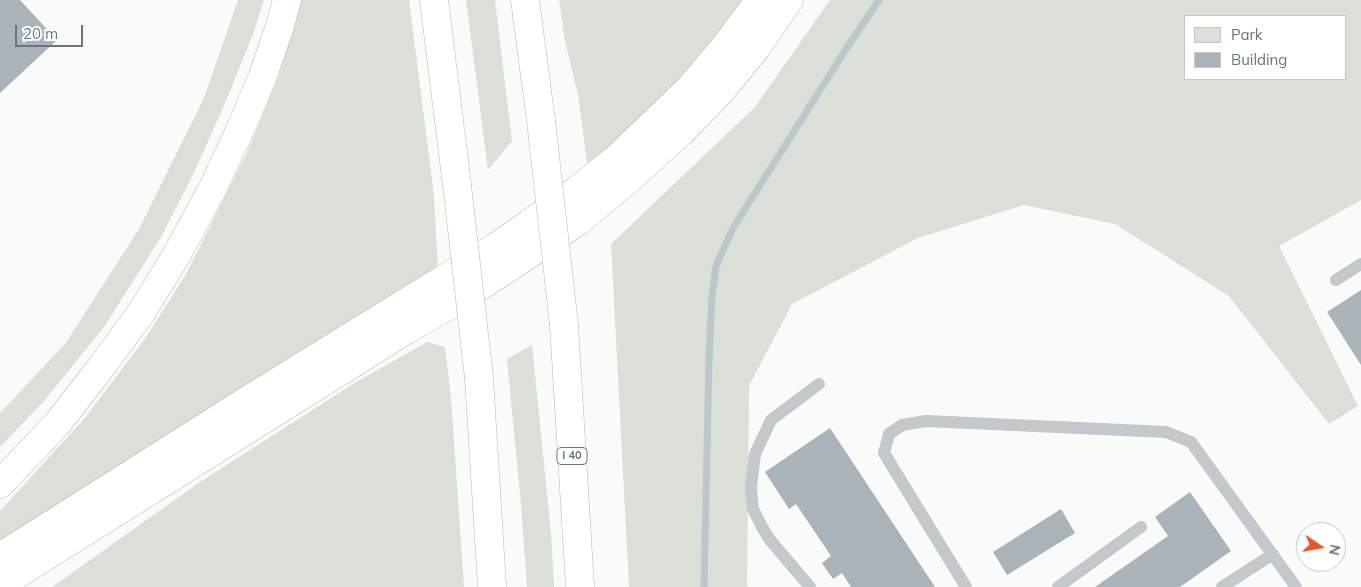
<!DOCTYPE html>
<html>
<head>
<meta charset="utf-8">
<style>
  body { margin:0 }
  #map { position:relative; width:1361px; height:587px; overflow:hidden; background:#fafaf8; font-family:Mulish,sans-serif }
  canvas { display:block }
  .legend { position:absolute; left:1184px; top:15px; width:162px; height:65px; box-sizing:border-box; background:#fff; border:1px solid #c1c8cd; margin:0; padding:6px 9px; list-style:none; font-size:15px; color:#657683 }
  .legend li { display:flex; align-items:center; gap:10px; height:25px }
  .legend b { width:25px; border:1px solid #c1c8cd }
  .north { position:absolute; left:1296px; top:522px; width:50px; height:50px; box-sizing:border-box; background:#fff; border:1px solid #c1c8cd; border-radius:50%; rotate:102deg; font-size:14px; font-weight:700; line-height:20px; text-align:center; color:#657683 }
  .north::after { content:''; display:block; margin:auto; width:18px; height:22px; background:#e4572e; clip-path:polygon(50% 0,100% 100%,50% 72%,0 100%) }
  .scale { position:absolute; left:15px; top:25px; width:68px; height:22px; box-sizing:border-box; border:2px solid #657683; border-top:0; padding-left:6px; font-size:15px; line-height:18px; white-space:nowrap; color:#657683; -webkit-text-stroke:4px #fff; paint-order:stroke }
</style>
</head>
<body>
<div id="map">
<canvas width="1361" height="587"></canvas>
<ul class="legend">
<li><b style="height:14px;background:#dadfd7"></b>Park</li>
<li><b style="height:14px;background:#aab3b9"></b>Building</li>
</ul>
<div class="north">N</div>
<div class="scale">20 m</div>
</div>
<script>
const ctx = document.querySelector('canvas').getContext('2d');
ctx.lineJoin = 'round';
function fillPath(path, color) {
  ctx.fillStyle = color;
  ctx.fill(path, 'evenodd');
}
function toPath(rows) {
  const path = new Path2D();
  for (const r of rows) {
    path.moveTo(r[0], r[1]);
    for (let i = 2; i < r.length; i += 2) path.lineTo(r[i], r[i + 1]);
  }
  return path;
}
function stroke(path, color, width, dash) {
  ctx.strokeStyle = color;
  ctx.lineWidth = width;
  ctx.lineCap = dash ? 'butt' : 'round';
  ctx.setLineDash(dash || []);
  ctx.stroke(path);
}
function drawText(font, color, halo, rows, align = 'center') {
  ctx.font = font + ' Mulish,sans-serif';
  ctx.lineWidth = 5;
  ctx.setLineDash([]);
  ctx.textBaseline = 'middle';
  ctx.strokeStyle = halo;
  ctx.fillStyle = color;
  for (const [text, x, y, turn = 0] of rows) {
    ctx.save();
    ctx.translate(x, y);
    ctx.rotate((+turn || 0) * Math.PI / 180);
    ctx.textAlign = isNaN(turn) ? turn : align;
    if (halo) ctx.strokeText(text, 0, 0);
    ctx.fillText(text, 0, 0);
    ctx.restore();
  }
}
fillPath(toPath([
  [238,0,264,0,254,32,223,108,191,179,161,237,104,327,44,401,0,447,0,413,65,344,139,229,204,98],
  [301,0,409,0,434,196,438,271,0,547,0,511,84,419,144,340,185,276,247,153,279,75],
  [466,0,495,0,512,141,488,170],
  [559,0,745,0,700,59,618,141,587,163,578,95,565,41],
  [830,0,1361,0,1361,200,1279,246,1358,406,1329,424,1229,296,1115,224,1024,205,918,238,792,304,749,386,747,586,749,587,629,587,611,244,755,107],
  [1185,16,1345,16,1345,79,1185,79],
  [427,342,445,347,451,397,464,587,52,587,200,482,353,384],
  [532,345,551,533,554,587,527,587,521,505,507,359]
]), '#dadfd7');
stroke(toPath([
  [704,587,709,361,712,296,716,266,733,228,846,49,879,0]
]), '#bbc7cb', 7);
fillPath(toPath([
  [0,0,20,0,57,40,0,93],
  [1361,290,1361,365,1327,312],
  [830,428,935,587,851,587,842,573,833,579,822,563,831,556,796,504,789,509,765,472],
  [1190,492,1231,551,1180,587,1095,587,1168,536,1155,517],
  [1061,509,1075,533,1007,575,993,552]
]), '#aab3b9');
const highway = toPath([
  [434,0,457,185],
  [525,0,541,121],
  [564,325,580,587],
  [479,378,492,587],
  [0,484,57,424,99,370,141,313,176,256,213,188,241,128,262,78,279,29,287,0],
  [0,557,251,398,496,247,576,191,616,159,690,88,723,49,760,0],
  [0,585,406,330,457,301,513,265,580,220,629,179,681,132,721,91,756,48,789,0]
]);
stroke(highway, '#b4b9bd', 29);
stroke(toPath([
  [1336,280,1361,264],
  [810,587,770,540,762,527,753,509,751,487,755,454,771,420,819,384],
  [966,587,884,453,889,434,902,425,926,421,1166,432,1191,442,1296,587],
  [1058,587,1141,527],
  [1222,587,1273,554]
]), '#c3c8cc', 12);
stroke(highway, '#fff', 28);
const highwayBridge = toPath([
  [541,121,564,325],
  [457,185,479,378]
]);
stroke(highwayBridge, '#b4b9bd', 29, []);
stroke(highwayBridge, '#fff', 28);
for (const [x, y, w] of [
  [572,456,30]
]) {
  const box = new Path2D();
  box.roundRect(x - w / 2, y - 8.5, w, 17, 4);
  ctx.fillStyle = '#fff';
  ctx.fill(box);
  stroke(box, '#657683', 1);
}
drawText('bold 11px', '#657683', null, [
  ["I 40",572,456]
]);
</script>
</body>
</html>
